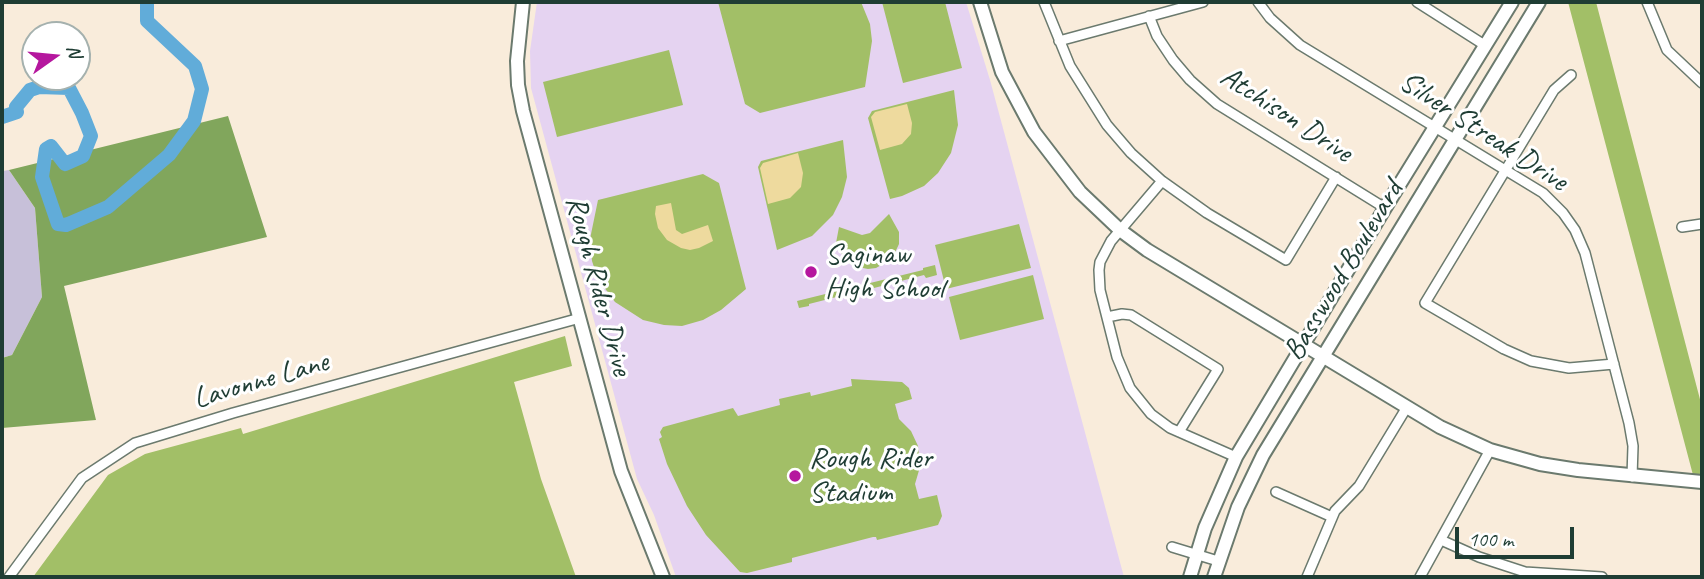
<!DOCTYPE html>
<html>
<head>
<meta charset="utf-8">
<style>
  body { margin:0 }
  #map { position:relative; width:1704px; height:579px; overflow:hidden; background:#f9ecdb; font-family:Caveat,sans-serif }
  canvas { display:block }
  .frame { position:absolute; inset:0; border:4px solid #1f3d34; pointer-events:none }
  .north { position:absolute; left:21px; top:21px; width:70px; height:70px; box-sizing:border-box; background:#fff; border:2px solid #a5b1ae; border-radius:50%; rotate:75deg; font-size:19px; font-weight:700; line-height:28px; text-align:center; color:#1f3d34 }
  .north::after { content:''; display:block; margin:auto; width:24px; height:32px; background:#b5179e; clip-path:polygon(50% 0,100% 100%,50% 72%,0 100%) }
  .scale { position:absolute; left:1455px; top:527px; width:119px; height:32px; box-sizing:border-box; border:4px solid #1f3d34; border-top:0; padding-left:9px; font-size:21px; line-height:24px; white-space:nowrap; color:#1f3d34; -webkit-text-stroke:5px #fff; paint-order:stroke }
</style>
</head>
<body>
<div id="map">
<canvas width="1704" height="579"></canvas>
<div class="frame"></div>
<div class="north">N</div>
<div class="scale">100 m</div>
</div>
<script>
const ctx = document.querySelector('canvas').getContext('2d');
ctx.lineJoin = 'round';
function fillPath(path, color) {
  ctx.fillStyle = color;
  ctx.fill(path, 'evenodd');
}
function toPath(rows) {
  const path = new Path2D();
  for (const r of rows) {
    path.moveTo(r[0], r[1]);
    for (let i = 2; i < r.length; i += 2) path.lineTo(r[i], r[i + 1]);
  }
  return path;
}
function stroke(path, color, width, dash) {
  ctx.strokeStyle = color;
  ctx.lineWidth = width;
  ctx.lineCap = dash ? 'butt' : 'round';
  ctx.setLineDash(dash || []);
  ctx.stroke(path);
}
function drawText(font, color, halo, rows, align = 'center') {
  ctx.font = font + ' Caveat,sans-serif';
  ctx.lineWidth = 6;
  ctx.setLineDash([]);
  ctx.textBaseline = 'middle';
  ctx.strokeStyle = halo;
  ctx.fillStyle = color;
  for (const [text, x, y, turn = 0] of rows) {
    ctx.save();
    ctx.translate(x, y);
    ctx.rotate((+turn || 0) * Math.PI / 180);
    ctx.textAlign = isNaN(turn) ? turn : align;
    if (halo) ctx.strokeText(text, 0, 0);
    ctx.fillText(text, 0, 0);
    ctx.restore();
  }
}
fillPath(toPath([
  [537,2,966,2,990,80,1124,577,676,577,654,515,637,479,531,88,530,51]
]), '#e5d3f1');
fillPath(toPath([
  [9,170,35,208,42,297,12,355,2,358,2,171]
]), '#c7c0d9');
fillPath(toPath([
  [718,2,861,2,870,24,872,41,865,87,760,113,745,104],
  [882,2,945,2,962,68,903,83],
  [1568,2,1596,2,1702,407,1702,476,1693,475],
  [669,50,683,105,557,137,543,82],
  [954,90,958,125,951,153,938,173,924,186,902,196,890,199,868,118,872,111],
  [843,140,847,177,842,197,833,215,812,236,777,250,758,167,761,161],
  [703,174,719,183,746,289,721,310,703,320,682,326,664,325,643,320,615,302,598,279,592,261,590,239,598,200],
  [889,214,899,232,899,244,892,259,876,268,868,269,853,266,845,260,836,243,839,227,862,235,870,233],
  [1019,224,1031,268,946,289,935,245],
  [935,265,937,275,926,278,924,275,874,288,874,290,865,292,864,290,809,304,809,306,799,308,797,301,923,270,923,268],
  [1033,275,1044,319,960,340,949,297],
  [565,336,572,366,514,382,541,479,576,577,33,577,108,475,145,454,241,428,243,434],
  [851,379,902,382,909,388,912,399,895,404,899,419,911,431,918,446,920,467,915,484,919,499,937,495,942,516,938,525,877,540,876,537,873,537,792,558,792,562,747,573,740,572,706,535,687,506,667,464,659,439,662,437,660,432,663,427,733,408,738,416,780,405,779,399,810,392,811,396,852,386]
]), '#a2bf67');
fillPath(toPath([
  [228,116,267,237,64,286,96,420,2,428,2,358,12,355,42,297,35,208,9,170]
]), '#81a65c');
fillPath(toPath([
  [907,104,912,123,911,134,902,144,880,150,871,117,875,112],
  [798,153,803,173,801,187,790,198,768,204,760,168,763,163],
  [671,203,676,230,682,234,708,225,713,241,699,248,690,250,681,248,667,240,658,228,655,214,656,206]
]), '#eeda9e');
stroke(toPath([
  [2,117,17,112,16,107,30,90,39,87,69,88,82,113,91,136,83,156,65,164,51,146,46,149,42,177,58,224,66,225,108,207,169,155,194,121,202,89,195,66,147,21,147,2]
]), '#61acd9', 14);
const street = toPath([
  [1044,2,1070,66,1107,125,1131,153,1162,181,1207,213,1286,260,1336,177],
  [1258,2,1270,18,1300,45,1543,193,1563,213,1575,230,1585,253,1629,423,1633,446,1632,477],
  [1417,2,1486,46],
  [1647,2,1667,50,1702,83],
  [1149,16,1157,36,1173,60,1190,80,1217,104,1385,208],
  [1059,41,1203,2],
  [1571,75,1554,90,1425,303,1504,349,1531,361,1569,368,1614,364],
  [1162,181,1111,241,1100,262,1099,270,1100,290,1117,357,1130,388,1151,414,1170,428,1236,457],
  [1682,227,1702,224],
  [1107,317,1122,314,1131,315,1218,369,1179,432],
  [1276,492,1332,517],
  [1441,540,1479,557,1525,572,1602,577],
  [1172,547,1218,561],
  [9,577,82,478,135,443,233,413,580,318],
  [1307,577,1335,511,1359,486,1407,407],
  [1420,577,1490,450]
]);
const secondary = toPath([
  [523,2,517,61,518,85,523,111,621,471,663,577],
  [980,2,1002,72,1034,132,1080,192,1120,230,1147,250,1440,427,1490,450,1540,464,1578,470,1702,482],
  [1190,577,1205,528,1236,457,1385,208,1512,2],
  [1214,577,1238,507,1263,455,1539,2]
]);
stroke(street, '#6b7a6e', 12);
stroke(secondary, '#6b7a6e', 16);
stroke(street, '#fff', 9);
stroke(secondary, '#fff', 12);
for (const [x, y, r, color] of [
  [811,272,7,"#b5179e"],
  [795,476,7,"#b5179e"]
]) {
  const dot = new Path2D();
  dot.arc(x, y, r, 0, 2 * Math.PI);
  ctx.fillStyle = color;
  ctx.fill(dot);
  stroke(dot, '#fff', 2.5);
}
drawText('30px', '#1f3d34', '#fff', [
  ["Atchison Drive",1286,115,33],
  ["Silver Streak Drive",1483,132,33],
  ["Basswood Boulevard",1344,271,-59],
  ["Rough Rider Drive",598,286,75],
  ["Lavonne Lane",261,381,-16]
]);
drawText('30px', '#1f3d34', '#fff', [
  ["Saginaw",825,255],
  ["High School",825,289],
  ["Rough Rider",809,459],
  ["Stadium",809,493]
], 'left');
</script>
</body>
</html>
